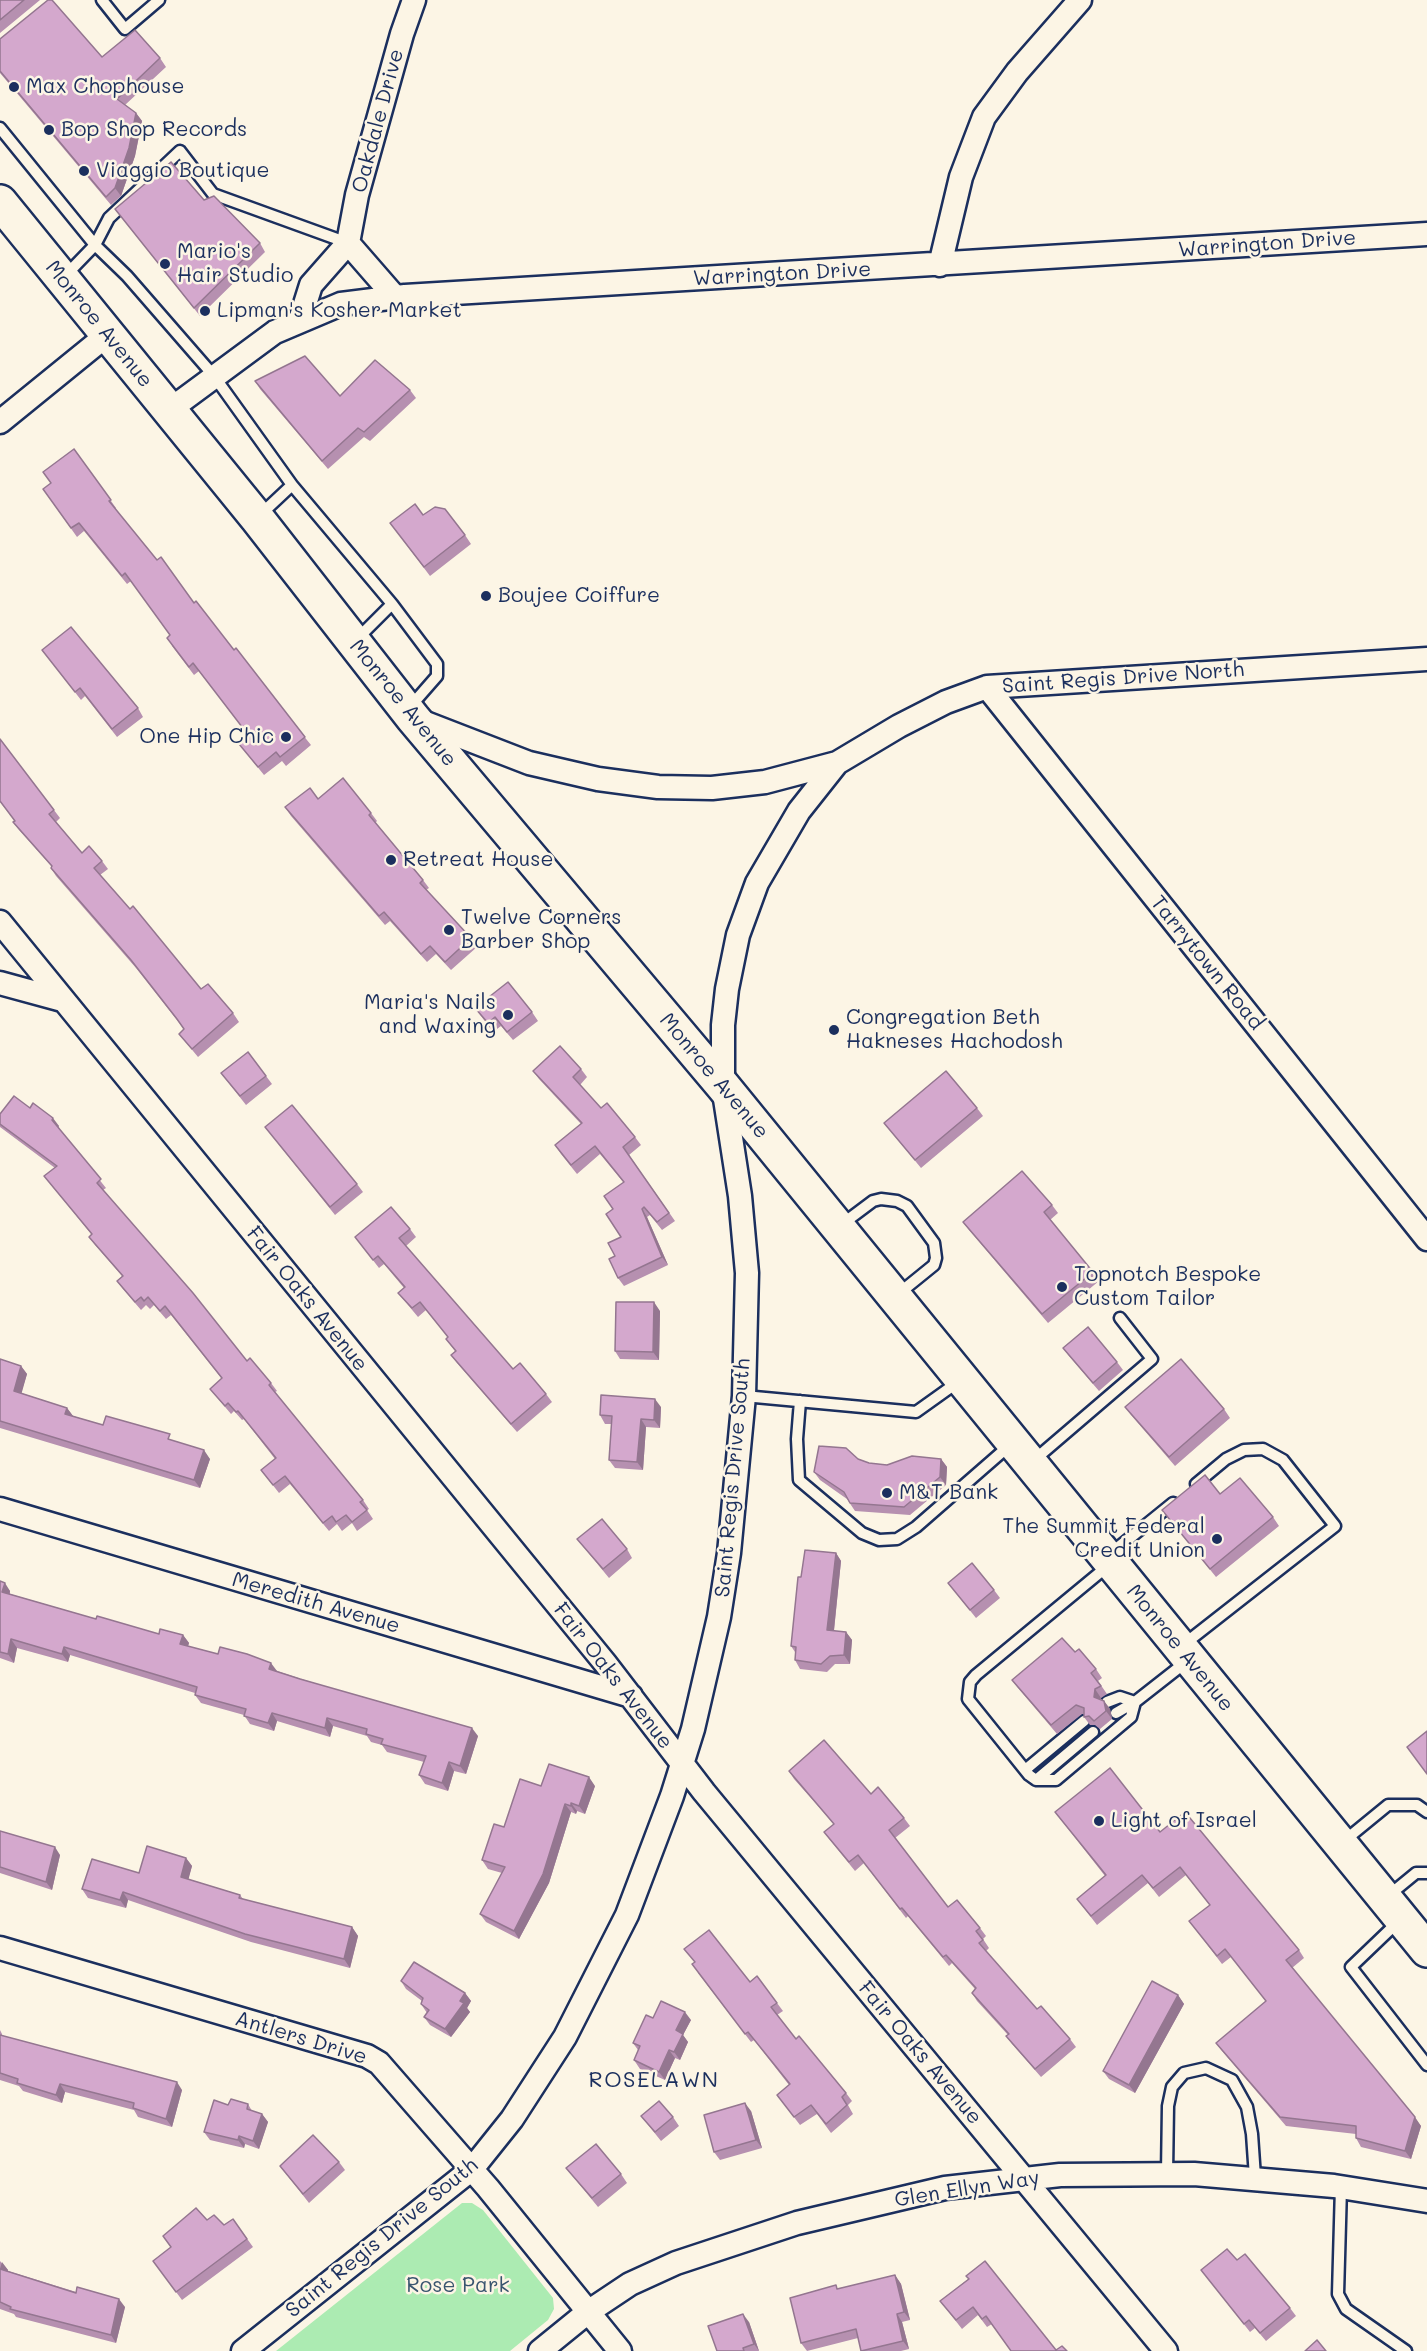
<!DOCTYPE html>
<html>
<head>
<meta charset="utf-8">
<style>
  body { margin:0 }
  canvas { display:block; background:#fcf5e5 }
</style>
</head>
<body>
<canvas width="1427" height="2351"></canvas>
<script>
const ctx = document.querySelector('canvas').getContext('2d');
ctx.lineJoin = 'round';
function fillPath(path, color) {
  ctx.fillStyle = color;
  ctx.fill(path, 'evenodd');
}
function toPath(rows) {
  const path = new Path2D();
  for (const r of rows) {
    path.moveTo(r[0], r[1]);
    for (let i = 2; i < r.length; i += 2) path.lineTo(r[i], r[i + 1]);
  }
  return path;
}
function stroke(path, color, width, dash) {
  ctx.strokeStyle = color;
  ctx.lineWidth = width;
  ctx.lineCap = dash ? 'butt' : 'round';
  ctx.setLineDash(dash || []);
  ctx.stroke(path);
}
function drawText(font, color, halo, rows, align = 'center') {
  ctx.font = font + ' Mali,sans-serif';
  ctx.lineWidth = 5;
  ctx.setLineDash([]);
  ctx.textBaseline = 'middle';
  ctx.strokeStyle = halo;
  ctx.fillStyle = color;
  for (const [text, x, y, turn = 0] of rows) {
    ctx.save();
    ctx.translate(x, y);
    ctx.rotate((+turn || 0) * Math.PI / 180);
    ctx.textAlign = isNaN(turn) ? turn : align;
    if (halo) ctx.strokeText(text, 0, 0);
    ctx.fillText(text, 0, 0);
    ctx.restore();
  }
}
fillPath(toPath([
  [462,2203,472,2203,483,2210,553,2298,554,2309,548,2320,510,2351,276,2351]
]), '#acebb2');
const lane = toPath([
  [102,0,125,29,159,0],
  [0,128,95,245,127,276,214,376,292,485,259,516],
  [65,276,95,245,109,218,180,151,213,194,348,243],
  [292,485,392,604,356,640],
  [392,604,437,664,437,676,409,708],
  [841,1225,873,1201,881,1199,897,1201,907,1206,934,1243,936,1258,934,1265,897,1295],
  [744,1396,916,1412,958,1382],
  [800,1401,797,1439,799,1480,862,1533,879,1540,897,1539,916,1527,1010,1445],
  [1033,1461,1152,1359,1120,1318],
  [1110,1554,1173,1503],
  [1109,1565,976,1675,970,1682,968,1699,1029,1775,1036,1780,1056,1780,1131,1717,1135,1702,1186,1662],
  [1183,1645,1335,1526,1283,1460,1263,1449,1244,1450,1226,1459,1196,1484],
  [1107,1702,1120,1697,1135,1702],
  [1116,1713,1135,1702],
  [1025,1770,1084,1721],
  [1036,1780,1093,1732],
  [1344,1841,1388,1805,1417,1805,1427,1812],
  [1388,1896,1416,1873,1427,1873],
  [1400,1920,1351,1967,1427,2065],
  [1167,2173,1168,2106,1172,2087,1184,2073,1206,2068,1232,2080,1247,2107,1252,2134,1255,2177],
  [1341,2187,1338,2294,1346,2309,1406,2351]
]);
const street = toPath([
  [348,243,395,297],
  [940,265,961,177,984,117,1017,72,1080,0],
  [300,320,311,285,348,243,357,195,402,34,414,0],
  [168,411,275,332,341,304,405,296,1427,234],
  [0,422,107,335],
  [987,687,1427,1239],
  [418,720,529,763,598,779,658,787,712,788,765,782,837,763,899,726,946,702,987,687,1427,659],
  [0,922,605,1663,704,1792,1166,2351],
  [0,983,62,1000],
  [0,1509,631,1696],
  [0,1948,367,2056,379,2063,488,2188,620,2351],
  [243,2351,472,2169,512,2119,565,2037,627,1915,672,1796,693,1729,719,1617,729,1553,744,1396,747,1273,740,1196,723,1086,723,1025,727,989,738,935,757,883,799,811,837,763],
  [540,2351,588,2312,630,2284,676,2263,797,2223,945,2188,1060,2175,1194,2174,1334,2186,1427,2201]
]);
const primary = toPath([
  [0,202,257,518,413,718,723,1086,1427,1950]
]);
stroke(lane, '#1b2f5e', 15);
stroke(street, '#1b2f5e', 27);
stroke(primary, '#1b2f5e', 38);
stroke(lane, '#fcf5e5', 10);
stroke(street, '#fcf5e5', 22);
stroke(primary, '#fcf5e5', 33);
fillPath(toPath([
  [0,0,40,0,0,33],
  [0,39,102,57,160,58,166,67,125,105,136,113,142,121,135,156,121,196,111,205,0,73],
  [204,200,260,243,265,252,200,316,115,209],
  [255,381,340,396,410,390,416,398,370,441,364,437,328,469,260,389],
  [74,449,116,508,115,509,157,560,234,650,311,745,286,766,282,761,264,775,239,744,249,736,199,671,194,675,172,646,170,635,131,581,127,584,84,531,77,537,43,489,51,484],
  [423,515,465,535,471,544,430,576,396,531],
  [42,650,138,708,143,717,117,737,85,696,81,700],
  [0,739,60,818,56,822,82,853,102,861,108,869,100,875,201,989,233,1013,239,1022,198,1057,179,1034,184,1029,136,968,56,876,51,868,52,867,19,830,13,822,15,821,0,802],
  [318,799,371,813,377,821,375,823,423,880,429,888,426,890,471,938,477,947,451,970,436,954,427,962,390,921,385,925,291,816,285,807],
  [475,1008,532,1012,538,1021,513,1040,501,1026,493,1032],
  [581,1069,587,1077,580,1085,601,1108,635,1137,641,1145,629,1155,675,1221,662,1230,650,1215,647,1217,668,1265,624,1286,618,1278,615,1256,621,1237,613,1209,624,1183,600,1154,577,1174,561,1154,555,1145,581,1124,539,1079,533,1071],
  [221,1073,266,1076,272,1084,246,1105],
  [30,1108,59,1126,58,1128,106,1188,103,1190,247,1361,271,1383,277,1391,275,1392,363,1500,369,1509,367,1510,373,1519,357,1531,352,1523,342,1531,337,1524,329,1531,290,1484,279,1493,261,1470,275,1459,244,1419,242,1420,234,1411,231,1414,210,1389,222,1379,171,1315,166,1319,154,1305,150,1309,146,1305,141,1310,123,1289,117,1281,122,1276,95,1245,89,1237,92,1235,44,1176,55,1168,0,1127,0,1114],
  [977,1108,983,1116,921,1168,884,1123],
  [265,1127,357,1184,363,1192,335,1215],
  [1052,1205,1058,1213,1050,1220,1099,1281,1048,1323,969,1230,963,1222],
  [410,1229,416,1237,406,1246,513,1369,546,1394,552,1402,517,1432,457,1363,451,1355,455,1351,446,1339,448,1337,426,1310,418,1317,398,1293,404,1288,384,1264,379,1268,355,1237],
  [660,1311,659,1360,620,1359,615,1351],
  [1063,1348,1117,1362,1123,1370,1099,1391,1069,1356],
  [0,1359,21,1366,27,1374,21,1393,67,1408,73,1416,103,1425,174,1441,210,1459,200,1488,0,1428],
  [661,1407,660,1428,646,1427,643,1470,615,1468,609,1460,612,1424,605,1424,600,1415],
  [1125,1407,1224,1409,1230,1418,1175,1466,1131,1415],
  [858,1459,869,1463,887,1465,941,1459,947,1467,946,1485,910,1515,855,1511,847,1499,820,1480,814,1472],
  [1220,1494,1273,1517,1279,1526,1216,1577,1162,1510],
  [577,1539,627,1549,632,1558,609,1578],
  [836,1553,841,1561,834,1631,846,1632,852,1640,850,1664,835,1664,827,1672,800,1669,795,1660,795,1652,791,1646,801,1577],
  [0,1581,10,1591,10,1594,96,1619,159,1634,183,1635,189,1643,188,1646,277,1671,478,1736,466,1774,454,1771,448,1791,425,1784,419,1775,424,1762,387,1752,382,1745,371,1742,367,1736,333,1726,330,1737,277,1721,274,1731,250,1724,244,1715,201,1703,195,1695,195,1693,70,1655,68,1662,17,1648,14,1663,0,1658],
  [948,1583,994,1590,1000,1598,976,1618],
  [1075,1652,1096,1669,1102,1678,1098,1681,1107,1694,1101,1698,1101,1699,1104,1701,1110,1709,1112,1719,1100,1729,1095,1725,1090,1725,1084,1717,1084,1714,1082,1714,1057,1734,1018,1688,1012,1680],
  [789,1771,871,1794,904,1818,910,1826,895,1838,948,1907,980,1928,986,1936,983,1939,989,1948,986,1951,1037,2009,1070,2039,1076,2047,1041,2077,1012,2044,1006,2036,1008,2035,977,2001,972,1993,975,1989,952,1963,949,1966,908,1916,906,1918,864,1863,855,1871,830,1840,824,1832,834,1824,794,1779],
  [541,1786,595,1786,585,1814,577,1811,576,1814,571,1812,549,1883,519,1939,486,1922,480,1914,502,1873,488,1869,482,1860],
  [1055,1812,1160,1832,1299,1950,1304,1958,1292,1968,1421,2126,1411,2159,1361,2147,1356,2138,1356,2134,1286,2126,1222,2051,1216,2043,1266,2001,1231,1957,1222,1964,1189,1921,1210,1905,1186,1875,1159,1897,1148,1883,1097,1925,1077,1899,1105,1876],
  [0,1831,60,1855,52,1890,0,1873],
  [186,1858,192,1866,188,1879,240,1895,243,1899,352,1927,358,1936,350,1968,251,1942,128,1900,126,1908,88,1898,82,1889],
  [698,1973,750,1982,777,2003,783,2011,777,2015,796,2039,846,2093,852,2101,848,2105,853,2114,831,2133,817,2114,800,2125,777,2095,789,2085,754,2040,751,2042],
  [401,1981,465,1993,471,2001,467,2008,470,2012,451,2037,430,2025,424,2017,427,2013,421,2004,422,2001,406,1989],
  [1178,1995,1184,2004,1135,2093,1109,2079,1103,2071],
  [653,2018,691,2020,683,2035,688,2042,680,2060,675,2058,665,2080,640,2069,634,2060,638,2050,633,2043],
  [0,2030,2,2034,2,2036,182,2090,172,2127,138,2117,134,2110,65,2092,62,2103,23,2091,19,2086,0,2080],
  [248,2104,252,2111,262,2114,268,2122,259,2149,245,2144,244,2148,210,2140,204,2132,228,2105],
  [751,2111,762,2148,720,2160,714,2152],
  [641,2116,673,2117,679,2126,661,2141],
  [339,2162,345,2170,309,2203,280,2166],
  [566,2168,621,2174,627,2183,598,2207],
  [233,2219,253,2247,182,2300,153,2261,207,2220,224,2225],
  [1237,2260,1290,2308,1296,2316,1266,2341,1255,2328,1250,2332,1201,2270],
  [0,2261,8,2270,8,2271,125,2307,116,2343,16,2317,14,2314,0,2309],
  [895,2275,901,2284,910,2320,902,2322,909,2349,901,2351,861,2351,858,2338,807,2351,801,2343,838,2289],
  [968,2279,1056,2350,1067,2351,1011,2351,992,2324,987,2327,978,2315,962,2329,940,2301],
  [749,2322,759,2351,717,2351]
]), '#b690b0');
fillPath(toPath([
  [136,113,142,121,135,156,121,196,115,188],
  [53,1118,59,1126,57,1128,52,1120],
  [642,1209,647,1217,668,1265,662,1257],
  [654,1302,660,1311,659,1360,653,1352],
  [21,1366,27,1374,20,1399,14,1391],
  [655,1399,661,1407,660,1428,654,1420],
  [67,1408,73,1416,65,1414],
  [641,1419,646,1427,643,1470,637,1462],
  [204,1450,210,1459,200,1488,194,1480],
  [941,1459,947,1467,946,1485,940,1477],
  [836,1553,841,1561,833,1639,827,1630],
  [5,1583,10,1591,8,1600,2,1592],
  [846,1632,852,1640,850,1664,844,1655],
  [183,1635,189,1643,186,1652,180,1644],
  [11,1639,17,1648,14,1663,8,1654],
  [64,1647,70,1655,68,1662,62,1654],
  [271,1663,277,1671,275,1677,269,1669],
  [1095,1689,1101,1698,1100,1705,1094,1697],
  [1104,1701,1110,1709,1112,1719,1106,1711],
  [272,1713,277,1721,274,1731,268,1723],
  [327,1718,333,1726,330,1737,325,1728],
  [472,1728,478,1736,466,1774,460,1766],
  [449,1762,454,1771,448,1791,442,1783],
  [589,1777,595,1786,585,1814,579,1806],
  [571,1803,577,1811,576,1814,571,1806],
  [565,1804,571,1812,549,1883,519,1939,514,1931],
  [55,1847,60,1855,52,1890,46,1882],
  [186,1858,192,1866,187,1885,181,1877],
  [123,1892,128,1900,126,1908,120,1900],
  [352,1927,358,1936,350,1968,344,1959],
  [465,1993,471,2001,467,2008,470,2012,451,2037,445,2029],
  [1178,1995,1184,2004,1135,2093,1129,2085],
  [685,2012,691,2020,683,2035,688,2042,680,2060,674,2052,676,2030],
  [669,2050,675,2058,665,2080,659,2072],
  [177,2082,182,2090,172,2127,166,2119],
  [60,2084,65,2092,62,2103,56,2095],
  [745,2103,751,2111,762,2148,756,2140],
  [262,2114,268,2122,259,2149,253,2141],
  [1415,2117,1421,2126,1411,2159,1405,2151],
  [239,2136,245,2144,244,2148,238,2140],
  [2,2262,8,2270,6,2277,0,2269],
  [895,2275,901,2284,910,2320,904,2312],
  [119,2299,125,2307,116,2343,111,2335],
  [743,2314,749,2322,759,2351,754,2344],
  [897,2314,902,2322,909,2349,903,2341]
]), '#947690');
const building = toPath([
  [0,0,24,0,0,20,0,0],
  [48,0,52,0,102,57,135,30,160,58,117,99,136,113,129,148,115,188,106,197,0,71,0,39,48,0],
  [171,162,204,200,214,196,260,243,194,308,115,209,171,162],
  [305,356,340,396,375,360,410,390,364,432,358,428,322,461,255,381,305,356],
  [74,449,111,500,109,501,157,560,161,557,194,603,196,601,234,650,236,648,305,737,280,757,276,752,258,767,239,744,249,736,193,663,189,667,167,638,170,635,125,573,122,576,79,523,71,528,43,489,51,483,43,472,74,449],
  [415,504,423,515,435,507,445,509,465,535,424,567,390,523,415,504],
  [71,627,138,708,112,729,80,688,75,692,42,650,71,627],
  [0,739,54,810,49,814,82,853,89,846,102,861,94,868,130,909,133,906,201,989,208,984,233,1013,192,1049,179,1034,184,1029,177,1019,131,960,51,868,52,866,13,822,15,821,0,801,0,739],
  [343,778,371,813,369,815,423,880,420,883,471,938,445,962,430,946,421,954,384,912,379,916,285,807,310,788,318,799,343,778],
  [508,982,532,1012,507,1032,495,1017,488,1023,475,1008,508,982],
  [560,1046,581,1069,573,1077,601,1108,607,1103,635,1137,623,1147,669,1213,657,1222,644,1207,642,1209,662,1257,618,1278,609,1259,615,1256,608,1243,621,1237,606,1214,613,1209,604,1196,624,1182,595,1146,571,1165,555,1145,582,1123,533,1071,560,1046],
  [248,1052,266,1076,240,1096,221,1073,248,1052],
  [946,1071,977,1108,915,1160,884,1123,946,1071],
  [14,1096,30,1108,33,1103,53,1118,52,1120,101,1179,97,1183,193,1293,247,1361,250,1358,271,1383,269,1385,363,1500,360,1502,367,1510,352,1522,346,1515,336,1522,332,1516,323,1523,285,1476,273,1485,261,1470,276,1458,238,1411,236,1412,228,1403,225,1406,210,1389,222,1378,165,1306,160,1311,148,1297,144,1301,141,1297,135,1302,117,1281,123,1276,89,1237,92,1234,44,1176,57,1166,0,1124,0,1114,14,1096],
  [292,1105,357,1184,330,1207,265,1127,292,1105],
  [1022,1171,1052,1205,1044,1212,1093,1272,1042,1314,963,1222,1022,1171],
  [391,1207,410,1229,399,1238,513,1369,520,1363,546,1394,511,1424,451,1355,456,1351,446,1339,448,1337,420,1302,412,1308,398,1293,405,1287,378,1256,373,1260,355,1237,391,1207],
  [616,1302,654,1302,653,1352,615,1351,616,1302],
  [1088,1327,1117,1362,1093,1383,1063,1348,1088,1327],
  [0,1359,21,1366,14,1391,67,1408,65,1414,103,1425,106,1416,170,1434,168,1439,204,1450,194,1480,0,1421,0,1359],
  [1181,1359,1224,1409,1169,1457,1125,1407,1181,1359],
  [601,1395,655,1399,654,1420,641,1419,637,1462,609,1460,612,1416,600,1415,601,1395],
  [819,1446,846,1448,858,1459,869,1463,887,1465,912,1456,941,1459,940,1477,904,1507,850,1503,844,1492,814,1472,819,1446],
  [1205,1475,1220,1494,1240,1478,1273,1517,1210,1569,1162,1510,1205,1475],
  [602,1519,627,1549,603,1569,577,1539,602,1519],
  [805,1550,836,1553,827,1630,846,1632,844,1655,830,1656,821,1664,795,1660,796,1647,791,1646,798,1577,801,1577,805,1550],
  [972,1563,994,1590,970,1610,948,1583,972,1563],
  [0,1581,5,1583,2,1592,96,1619,97,1616,159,1634,160,1629,183,1635,180,1644,218,1654,220,1647,247,1654,271,1663,269,1669,300,1679,472,1728,460,1766,449,1762,442,1783,419,1775,426,1756,381,1744,383,1739,366,1734,367,1729,327,1718,325,1728,272,1713,268,1723,244,1716,246,1709,195,1695,197,1687,64,1647,62,1654,11,1639,8,1654,0,1652,0,1581],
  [1062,1638,1075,1652,1079,1649,1096,1669,1091,1673,1101,1686,1095,1689,1094,1697,1104,1701,1106,1711,1094,1721,1089,1716,1084,1717,1084,1708,1076,1705,1051,1725,1012,1680,1062,1638],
  [1427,1731,1427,1774,1407,1747,1427,1731],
  [824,1740,871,1794,878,1787,904,1818,889,1830,948,1907,957,1900,980,1928,976,1931,983,1940,979,1943,1037,2009,1041,2006,1070,2039,1035,2069,1006,2036,1009,2034,972,1993,976,1988,946,1955,943,1957,902,1908,900,1909,858,1855,849,1862,824,1832,834,1824,789,1771,824,1740],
  [549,1764,589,1777,579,1806,571,1803,571,1806,565,1804,543,1874,514,1931,480,1914,505,1867,482,1860,494,1824,504,1827,520,1779,541,1786,549,1764],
  [1110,1768,1160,1832,1185,1812,1299,1950,1286,1960,1415,2117,1405,2151,1356,2138,1356,2126,1280,2117,1216,2043,1266,2001,1225,1949,1217,1956,1189,1921,1210,1905,1180,1867,1153,1888,1142,1875,1091,1916,1077,1899,1106,1875,1055,1812,1110,1768],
  [0,1831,55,1847,46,1882,0,1867,0,1831],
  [147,1846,186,1858,181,1877,240,1895,239,1898,352,1927,344,1959,245,1934,123,1892,120,1900,82,1889,92,1859,139,1873,147,1846],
  [709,1930,750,1982,757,1976,777,2003,771,2007,796,2039,799,2036,846,2093,842,2097,847,2105,826,2124,811,2105,794,2117,777,2095,790,2084,748,2032,745,2034,692,1964,695,1962,684,1949,709,1930],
  [414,1962,465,1993,460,2001,464,2003,445,2029,424,2017,429,2010,421,2004,423,1998,401,1981,414,1962],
  [1152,1981,1178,1995,1129,2085,1103,2071,1152,1981],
  [661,2001,685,2012,676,2030,683,2034,674,2052,669,2050,659,2072,634,2060,640,2046,633,2043,646,2015,653,2018,661,2001],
  [0,2035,177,2082,166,2119,133,2108,134,2103,60,2084,56,2095,17,2083,18,2079,0,2073,0,2035],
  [231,2099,248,2104,247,2109,262,2114,253,2141,239,2136,238,2140,204,2132,214,2100,228,2105,231,2099],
  [659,2101,673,2117,655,2132,641,2116,659,2101],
  [745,2103,756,2140,714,2152,704,2115,745,2103],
  [313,2135,339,2162,303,2194,280,2166,313,2135],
  [596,2144,621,2174,592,2198,566,2168,596,2144],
  [196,2208,207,2220,214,2215,224,2225,233,2219,247,2239,176,2292,153,2261,171,2247,163,2236,196,2208],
  [1227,2249,1237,2260,1245,2254,1290,2308,1260,2333,1249,2320,1244,2324,1201,2270,1227,2249],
  [985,2261,1056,2350,1062,2346,1067,2351,1011,2351,986,2316,982,2319,973,2307,956,2320,940,2301,969,2279,966,2276,985,2261],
  [0,2269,76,2293,77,2287,119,2299,111,2335,10,2309,11,2307,0,2302,0,2269],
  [895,2275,904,2312,897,2314,903,2341,861,2351,856,2329,801,2343,790,2298,836,2285,837,2289,895,2275],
  [743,2314,754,2344,743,2348,744,2351,717,2351,708,2326,743,2314],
  [1317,2340,1326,2351,1305,2351,1317,2340]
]);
fillPath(building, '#d4a8cd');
stroke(building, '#947690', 1.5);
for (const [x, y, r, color] of [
  [14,87,6,"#1b2f5e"],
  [49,130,6,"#1b2f5e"],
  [84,171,6,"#1b2f5e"],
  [165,264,6,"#1b2f5e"],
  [205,311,6,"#1b2f5e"],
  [486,596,6,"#1b2f5e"],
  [286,737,6,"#1b2f5e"],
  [391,860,6,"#1b2f5e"],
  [449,930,6,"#1b2f5e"],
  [508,1015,6,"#1b2f5e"],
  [834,1030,6,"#1b2f5e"],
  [1062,1287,6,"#1b2f5e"],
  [887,1493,6,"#1b2f5e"],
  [1217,1539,6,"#1b2f5e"],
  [1099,1821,6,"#1b2f5e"]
]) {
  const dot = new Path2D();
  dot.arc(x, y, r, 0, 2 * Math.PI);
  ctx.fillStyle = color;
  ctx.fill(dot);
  stroke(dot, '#fcf5e5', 2);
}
drawText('21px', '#1b2f5e', '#fcf5e5', [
  ["Max Chophouse",26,87],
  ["Bop Shop Records",61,130],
  ["Viaggio Boutique",96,171],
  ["Mario's",177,252],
  ["Hair Studio",177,276],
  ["Lipman's Kosher Market",217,311],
  ["Boujee Coiffure",498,596],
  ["One Hip Chic",274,737,"right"],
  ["Retreat House",403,860],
  ["Twelve Corners",461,918],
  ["Barber Shop",461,942],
  ["Maria's Nails",496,1003,"right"],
  ["and Waxing",496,1027,"right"],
  ["Congregation Beth",846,1018],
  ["Hakneses Hachodosh",846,1042],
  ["Topnotch Bespoke",1074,1275],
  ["Custom Tailor",1074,1299],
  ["M&T Bank",899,1493],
  ["The Summit Federal",1205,1527,"right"],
  ["Credit Union",1205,1551,"right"],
  ["Light of Israel",1111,1821]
], 'left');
drawText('21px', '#1b2f5e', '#fcf5e5', [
  ["Oakdale Drive",378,121,-75],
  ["Warrington Drive",1267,244,-4],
  ["Warrington Drive",782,274,-3],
  ["Monroe Avenue",99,324,51],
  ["Saint Regis Drive North",1123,678,-4],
  ["Monroe Avenue",403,703,51],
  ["Tarrytown Road",1207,963,51],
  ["Monroe Avenue",714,1076,50],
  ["Fair Oaks Avenue",307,1299,51],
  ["Saint Regis Drive South",733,1478,-85],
  ["Meredith Avenue",316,1603,16],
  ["Monroe Avenue",1180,1648,51],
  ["Fair Oaks Avenue",613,1676,52],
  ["Antlers Drive",301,2038,17],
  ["Fair Oaks Avenue",920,2053,50],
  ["Glen Ellyn Way",967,2189,-9],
  ["Saint Regis Drive South",382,2238,-39]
]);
drawText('21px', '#38556f', '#fcf5e5', [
  ["Rose Park",458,2286]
]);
ctx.letterSpacing = '1.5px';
drawText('22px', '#1b2f5e', '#fcf5e5', [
  ["ROSELAWN",654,2080]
]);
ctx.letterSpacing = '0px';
</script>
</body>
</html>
